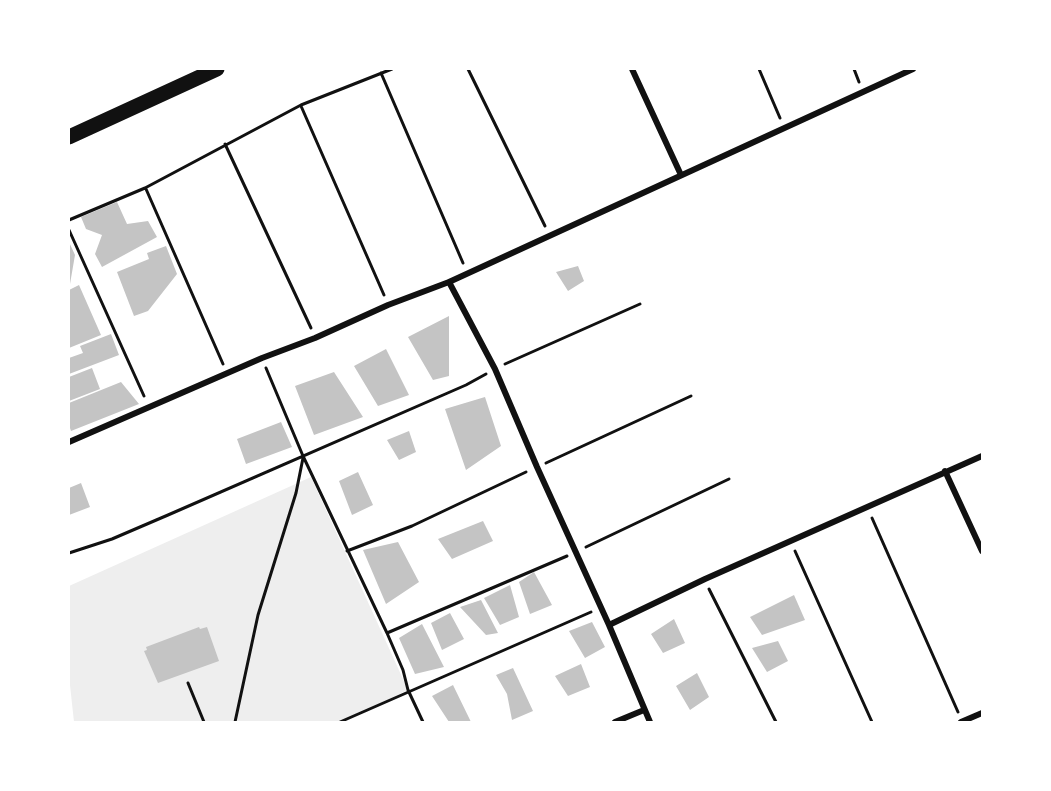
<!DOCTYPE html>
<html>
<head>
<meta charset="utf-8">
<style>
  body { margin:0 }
  #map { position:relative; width:1051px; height:791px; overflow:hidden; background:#fff; font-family:"Golos Text",sans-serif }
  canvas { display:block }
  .frame { position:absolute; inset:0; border:70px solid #fff; pointer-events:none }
</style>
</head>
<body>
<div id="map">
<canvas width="1051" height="791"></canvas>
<div class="frame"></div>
</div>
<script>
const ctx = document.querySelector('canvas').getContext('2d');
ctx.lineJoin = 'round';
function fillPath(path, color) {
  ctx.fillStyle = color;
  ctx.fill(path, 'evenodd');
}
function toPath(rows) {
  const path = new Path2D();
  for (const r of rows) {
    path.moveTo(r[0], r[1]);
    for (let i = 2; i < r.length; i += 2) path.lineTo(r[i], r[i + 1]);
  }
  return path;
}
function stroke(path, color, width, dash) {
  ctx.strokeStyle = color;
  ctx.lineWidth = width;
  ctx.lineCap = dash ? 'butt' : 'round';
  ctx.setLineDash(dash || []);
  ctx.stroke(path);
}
fillPath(toPath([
  [311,477,408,690,340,722,74,722,69,676,69,586]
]), '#eee');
fillPath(toPath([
  [117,202,127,224,148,221,157,237,102,267,95,254,102,235,86,229,81,217],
  [69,242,75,255,70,284,69,284],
  [166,246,177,274,148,311,134,316,117,272,149,259,147,253],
  [578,266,584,281,568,291,556,272],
  [79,285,101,335,69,348,69,290],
  [449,316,449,376,433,380,408,337],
  [111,334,119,355,69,374,69,358,83,353,80,346],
  [386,349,409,395,378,406,354,366],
  [92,368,100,389,69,401,69,377],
  [334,372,363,417,314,435,295,386],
  [121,382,139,404,71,431,69,425,69,403],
  [485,397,501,446,466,470,445,409],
  [281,422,292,447,246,464,237,439],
  [409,431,416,452,399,460,387,440],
  [358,472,373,505,352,515,339,481],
  [81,483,90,507,69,515,69,488],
  [483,521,493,541,452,559,438,539],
  [398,542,419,582,386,604,363,550],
  [534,572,552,605,530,614,519,582],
  [510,585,519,617,500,625,484,598],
  [794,595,805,620,762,635,750,617],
  [481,600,498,633,486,635,460,607],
  [450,613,464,639,442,650,431,623],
  [674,619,685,643,663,653,651,634],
  [592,622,605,647,585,658,569,631],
  [422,624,444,667,415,674,399,638],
  [199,627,200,629,207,627,219,661,158,683,144,651,147,650,146,647],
  [778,641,788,661,767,672,752,648],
  [581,664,590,687,568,696,555,676],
  [513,668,533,711,512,720,507,694,496,675],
  [697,673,709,697,690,710,676,686],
  [453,685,471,722,449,722,432,696]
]), '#c4c4c4');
stroke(toPath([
  [468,69,545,226],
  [759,69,780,118],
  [854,69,859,82],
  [381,73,463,263],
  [301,106,384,295],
  [225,144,311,328],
  [146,189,223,364],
  [69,220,145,188,301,105,392,69],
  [69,230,144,396],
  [505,364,640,304],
  [266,368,303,456,387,633,403,670,408,690,423,722],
  [546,463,691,396],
  [872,518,958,712],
  [586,547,729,479],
  [347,551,412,526,526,472],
  [795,551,872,722],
  [69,553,112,539,168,515,466,385,486,374],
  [709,589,776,722],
  [387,633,567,556],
  [188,683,204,722],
  [235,722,258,615,296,493,303,458],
  [340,722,591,612]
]), '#111', 3);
stroke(toPath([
  [632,69,681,175],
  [449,282,495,369,537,467,609,625,650,722],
  [69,442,262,358,315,338,388,305,449,282,913,69],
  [945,471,982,551],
  [609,625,705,579,982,456],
  [615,722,644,710],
  [961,722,982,713]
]), '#111', 6);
stroke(toPath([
  [69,137,217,69]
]), '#111', 15);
</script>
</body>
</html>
